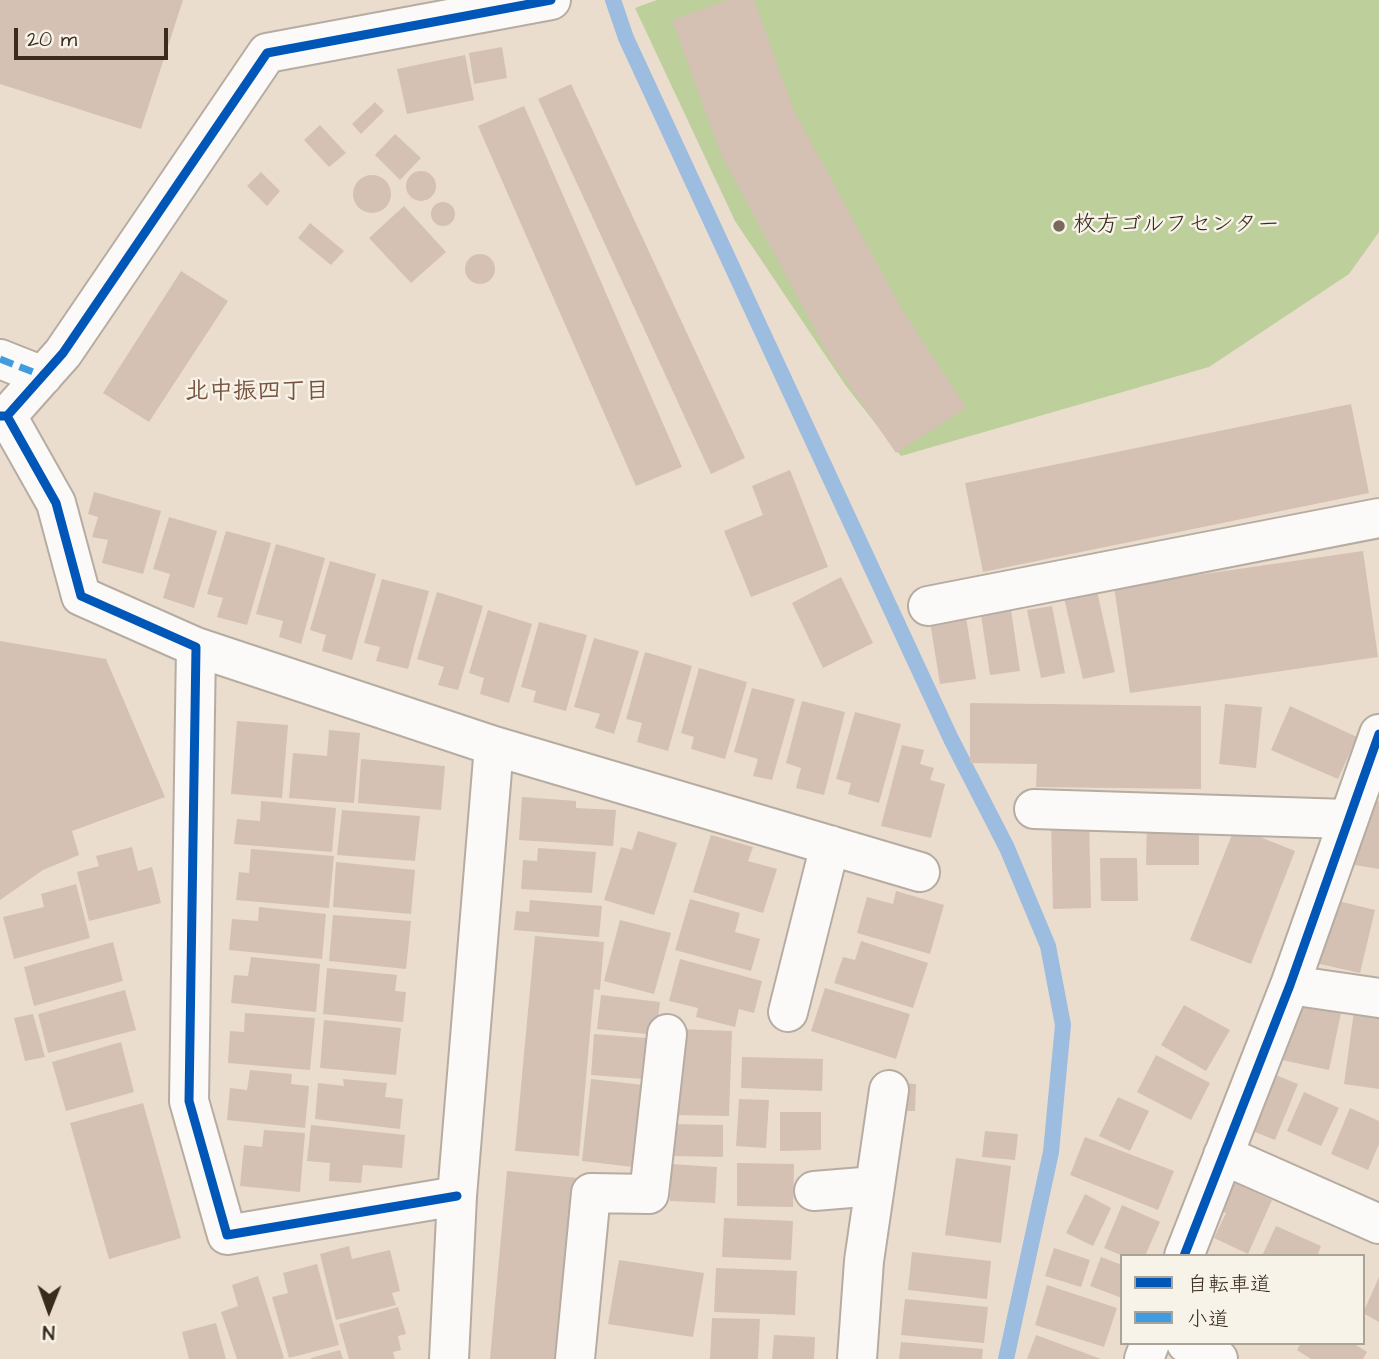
<!DOCTYPE html>
<html>
<head>
<meta charset="utf-8">
<style>
  body { margin:0 }
  #map { position:relative; width:1379px; height:1359px; overflow:hidden; background:#eaddce; font-family:"Architects Daughter","Klee One",sans-serif }
  canvas { display:block }
  .legend { position:absolute; left:1120px; top:1254px; width:245px; height:91px; box-sizing:border-box; background:#f7f3e8; border:2px solid #aca397; margin:0; padding:9px 12px; list-style:none; font-size:21px; color:#3b2a1e }
  .legend li { display:flex; align-items:center; gap:14px; height:35px }
  .legend b { width:35px; border:2px solid #aca397 }
  .north { position:absolute; left:14px; top:1275px; width:70px; height:70px; -webkit-text-stroke:5px #f7f3e8; paint-order:stroke; rotate:181deg; font-size:19px; font-weight:700; line-height:28px; text-align:center; color:#3b2a1e }
  .north::after { content:''; display:block; margin:auto; width:24px; height:32px; background:#3b2a1e; clip-path:polygon(50% 0,100% 100%,50% 72%,0 100%) }
  .scale { position:absolute; left:14px; top:28px; width:154px; height:32px; box-sizing:border-box; border:4px solid #3b2a1e; border-top:0; padding-left:9px; font-size:21px; line-height:24px; white-space:nowrap; color:#3b2a1e; -webkit-text-stroke:5px #f7f3e8; paint-order:stroke }
</style>
</head>
<body>
<div id="map">
<canvas width="1379" height="1359"></canvas>
<ul class="legend">
<li><b style="height:9px;background:#0057b8"></b>自転車道</li>
<li><b style="height:9px;background:#3f9ce0"></b>小道</li>
</ul>
<div class="north">N</div>
<div class="scale">20 m</div>
</div>
<script>
const ctx = document.querySelector('canvas').getContext('2d');
ctx.lineJoin = 'round';
function fillPath(path, color) {
  ctx.fillStyle = color;
  ctx.fill(path, 'evenodd');
}
function toPath(rows) {
  const path = new Path2D();
  for (const r of rows) {
    if (r.length === 3) {
      path.moveTo(r[0] + r[2], r[1]);
      path.arc(r[0], r[1], r[2], 0, 2 * Math.PI);
      continue;
    }
    path.moveTo(r[0], r[1]);
    for (let i = 2; i < r.length; i += 2) path.lineTo(r[i], r[i + 1]);
  }
  return path;
}
function stroke(path, color, width, dash) {
  ctx.strokeStyle = color;
  ctx.lineWidth = width;
  ctx.lineCap = dash ? 'butt' : 'round';
  ctx.setLineDash(dash || []);
  ctx.stroke(path);
}
function drawText(font, color, halo, rows, align = 'center') {
  ctx.font = font + ' "Architects Daughter","Klee One",sans-serif';
  ctx.lineWidth = 5;
  ctx.setLineDash([]);
  ctx.textBaseline = 'middle';
  ctx.strokeStyle = halo;
  ctx.fillStyle = color;
  for (const [text, x, y, turn = 0] of rows) {
    ctx.save();
    ctx.translate(x, y);
    ctx.rotate((+turn || 0) * Math.PI / 180);
    ctx.textAlign = isNaN(turn) ? turn : align;
    if (halo) ctx.strokeText(text, 0, 0);
    ctx.fillText(text, 0, 0);
    ctx.restore();
  }
}
fillPath(toPath([
  [657,0,1379,0,1379,232,1349,274,1209,367,901,456,846,386,735,221,635,8]
]), '#bdcf9b');
stroke(toPath([
  [613,0,626,38,951,739,1007,848,1048,946,1063,1025,1051,1152,1006,1359]
]), '#9cbce0', 16);
fillPath(toPath([
  [0,0,183,0,141,129,0,84],
  [728,0,754,0,794,111,901,308,966,408,896,453,829,356,721,154,672,20],
  [502,47,507,78,474,84,469,53],
  [465,55,474,100,407,114,397,69],
  [571,84,745,458,711,474,538,99],
  [375,102,384,111,361,134,352,124],
  [524,106,682,467,636,486,478,126],
  [320,125,346,153,329,167,304,140],
  [395,134,421,158,400,180,375,155],
  [421,186,15],
  [261,172,280,191,267,206,247,186],
  [372,194,19],
  [443,214,12],
  [404,206,446,252,411,283,369,238],
  [310,223,344,251,331,265,298,238],
  [480,269,15],
  [181,271,228,301,149,422,103,393],
  [1351,404,1369,493,983,572,965,483],
  [790,470,828,567,751,597,724,531,763,515,752,486],
  [94,492,161,511,143,574,102,563,108,540,92,537,98,517,88,514],
  [169,517,217,531,194,608,163,598,170,574,153,569],
  [226,531,271,543,247,625,217,617,223,598,207,594],
  [276,544,325,558,301,644,279,637,283,621,256,614],
  [1363,551,1378,657,1130,693,1114,587],
  [330,561,376,574,352,660,322,651,326,635,310,630],
  [841,577,873,643,823,668,792,603],
  [382,579,429,591,408,669,376,661,380,647,364,643],
  [1097,591,1115,672,1083,679,1064,598],
  [437,592,483,606,458,690,438,685,444,667,417,659],
  [1052,606,1065,673,1041,678,1027,610],
  [488,610,532,624,509,703,480,694,484,678,469,673],
  [1011,610,1020,671,990,675,981,615],
  [966,617,976,679,940,684,930,622],
  [539,622,587,635,566,711,533,702,536,691,521,687],
  [594,638,639,651,614,734,595,728,600,714,574,707],
  [0,641,106,659,165,797,72,831,79,855,43,870,0,900],
  [645,652,692,666,668,751,637,742,642,723,626,719],
  [699,668,747,682,725,759,691,749,694,737,681,733],
  [752,688,795,699,772,780,753,776,758,759,734,752],
  [802,701,845,712,824,795,796,788,801,768,786,763],
  [970,703,1201,706,1201,789,1036,787,1037,764,970,763],
  [1225,704,1262,707,1256,768,1219,764],
  [1290,706,1357,737,1338,779,1271,750],
  [855,712,901,724,879,803,848,794,851,783,836,779],
  [237,721,288,725,282,798,231,794],
  [329,730,360,733,354,803,289,798,293,753,327,756],
  [902,745,924,750,920,764,934,768,930,780,945,784,931,838,881,826],
  [361,759,445,766,441,810,358,803],
  [522,797,576,801,576,808,616,810,613,846,519,840],
  [1366,798,1379,801,1379,869,1355,865],
  [261,801,336,808,332,852,234,844,237,819,260,821],
  [342,810,420,816,415,861,337,855],
  [1089,819,1091,908,1053,909,1051,820],
  [1147,823,1199,823,1199,865,1146,865],
  [1235,827,1295,851,1251,964,1190,940],
  [638,831,677,843,654,915,604,900,621,847,632,850],
  [711,835,753,847,748,861,777,869,763,913,693,892],
  [132,847,138,871,152,867,161,903,89,921,77,872,99,866,96,856],
  [538,848,596,852,592,893,521,889,523,860,537,861],
  [251,849,334,856,329,908,236,900,239,872,249,873],
  [1100,858,1137,858,1138,901,1101,901],
  [336,862,415,870,411,914,333,907],
  [76,884,90,938,14,959,3,917,44,907,41,894],
  [896,891,944,905,930,954,857,933,867,897,893,904],
  [1326,898,1375,910,1360,973,1311,962],
  [690,899,740,913,735,932,760,939,751,971,675,950],
  [530,900,602,906,599,937,514,930,516,911,529,912],
  [259,907,326,914,322,959,229,950,232,919,258,921],
  [333,915,411,921,406,969,329,961],
  [620,920,671,933,654,994,604,981],
  [535,936,604,942,600,990,594,989,579,1156,515,1151],
  [861,941,928,963,913,1008,834,983,843,957,855,960],
  [113,942,123,981,34,1006,24,967],
  [251,957,320,964,316,1012,231,1003,234,975,248,976],
  [680,959,762,981,754,1013,739,1009,735,1027,696,1017,698,1008,669,1001],
  [327,968,397,975,395,991,406,992,403,1022,323,1014],
  [825,988,910,1014,896,1059,811,1031],
  [125,990,136,1030,48,1053,38,1014],
  [601,995,660,1002,656,1035,597,1029],
  [1289,1002,1341,1013,1329,1070,1277,1059],
  [1184,1005,1230,1030,1206,1071,1161,1045],
  [1354,1011,1379,1015,1379,1089,1344,1084],
  [245,1013,315,1018,310,1070,228,1063,230,1031,244,1032],
  [33,1014,45,1057,25,1061,14,1018],
  [324,1020,401,1028,396,1075,320,1068],
  [678,1029,732,1031,729,1116,674,1115],
  [594,1034,659,1039,656,1080,591,1075],
  [121,1042,134,1092,66,1111,52,1062],
  [1156,1055,1210,1083,1191,1120,1137,1092],
  [742,1057,823,1059,822,1091,741,1088],
  [250,1070,292,1074,291,1084,309,1086,305,1128,227,1120,230,1088,247,1090],
  [1263,1070,1298,1084,1275,1140,1240,1126],
  [343,1079,387,1083,385,1097,403,1099,400,1129,315,1119,318,1083,344,1086],
  [591,1079,652,1086,642,1168,582,1161],
  [899,1083,916,1084,915,1111,898,1111],
  [1304,1092,1339,1108,1321,1146,1287,1131],
  [1118,1097,1149,1111,1130,1151,1099,1136],
  [739,1099,769,1100,766,1148,736,1146],
  [143,1103,181,1238,109,1259,70,1123],
  [1350,1108,1379,1121,1379,1144,1368,1170,1331,1154],
  [780,1112,821,1112,821,1150,780,1151],
  [674,1124,723,1125,723,1157,673,1156],
  [311,1125,405,1135,402,1168,363,1165,361,1183,329,1181,330,1163,307,1161],
  [264,1130,305,1133,300,1192,240,1186,244,1145,262,1147],
  [985,1131,1018,1134,1015,1160,982,1157],
  [1085,1137,1174,1171,1158,1210,1070,1175],
  [956,1158,1011,1166,1001,1243,945,1235],
  [737,1163,794,1164,793,1207,737,1206],
  [672,1164,717,1167,715,1203,670,1201],
  [507,1171,578,1178,561,1359,490,1359],
  [1219,1175,1272,1200,1248,1254,1214,1238,1226,1213,1205,1204],
  [1085,1194,1111,1208,1093,1246,1066,1233],
  [1122,1205,1160,1222,1145,1256,1123,1256,1104,1248],
  [724,1218,793,1221,791,1260,722,1257],
  [1276,1226,1321,1246,1317,1256,1262,1256],
  [349,1246,352,1259,390,1250,400,1291,392,1293,396,1305,336,1320,320,1254],
  [1054,1248,1090,1260,1081,1287,1045,1276],
  [912,1252,991,1261,987,1299,908,1290],
  [1101,1257,1122,1265,1122,1298,1090,1286],
  [619,1260,704,1273,693,1337,608,1324],
  [317,1264,339,1345,289,1358,272,1297,288,1293,283,1273],
  [716,1268,797,1271,795,1315,714,1312],
  [258,1276,284,1358,281,1359,237,1359,221,1312,238,1306,232,1285],
  [1379,1277,1379,1322,1363,1313],
  [1047,1285,1117,1308,1104,1347,1035,1325],
  [905,1299,988,1307,984,1343,901,1335],
  [398,1307,406,1334,398,1336,401,1350,393,1352,395,1359,349,1359,339,1324],
  [712,1318,760,1319,758,1359,710,1359],
  [216,1323,226,1359,189,1359,182,1332],
  [774,1335,815,1337,814,1359,772,1359],
  [1036,1335,1101,1359,1027,1359],
  [901,1342,983,1349,982,1359,899,1359],
  [1301,1343,1353,1343,1367,1352,1363,1359,1311,1359,1297,1350],
  [340,1350,343,1359,311,1359,311,1358]
]), '#d5c0b4');
const minor = toPath([
  [0,359,43,376],
  [0,416,7,416,63,353,267,53,551,0],
  [7,416,56,503,81,596,196,647,189,1101,227,1235,457,1196],
  [928,606,1379,518],
  [196,647,494,746,457,1196,449,1359],
  [494,746,920,872],
  [1034,809,1347,819],
  [1290,985,1379,998],
  [788,1012,830,845],
  [1223,1155,1379,1224],
  [814,1191,875,1186],
  [1184,1256,1290,985,1379,734],
  [1186,1343,1218,1359],
  [575,1359,591,1193,649,1194,667,1034],
  [857,1359,864,1261,889,1090],
  [1144,1359,1150,1343]
]);
stroke(minor, '#b6aca1', 42);
stroke(minor, '#fcfaf8', 38);
stroke(toPath([
  [0,359,43,376]
]), '#3f9ce0', 7, [14, 7]);
stroke(toPath([
  [0,416,7,416,63,353,267,53,551,0],
  [7,416,56,503,81,596,196,647,189,1101,227,1235,457,1196],
  [1184,1256,1290,985,1379,734]
]), '#0057b8', 9);
for (const [x, y, r, color] of [
  [1059,226,7,"#78695c"]
]) {
  const dot = new Path2D();
  dot.arc(x, y, r, 0, 2 * Math.PI);
  ctx.fillStyle = color;
  ctx.fill(dot);
  stroke(dot, '#f7f3e8', 2.5);
}
drawText('23px', '#3b2a1e', '#f7f3e8', [
  ["枚方ゴルフセンター",1073,226]
], 'left');
drawText('bold 24px', '#76523f', '#f7f3e8', [
  ["北中振四丁目",257,393]
]);
</script>
</body>
</html>
